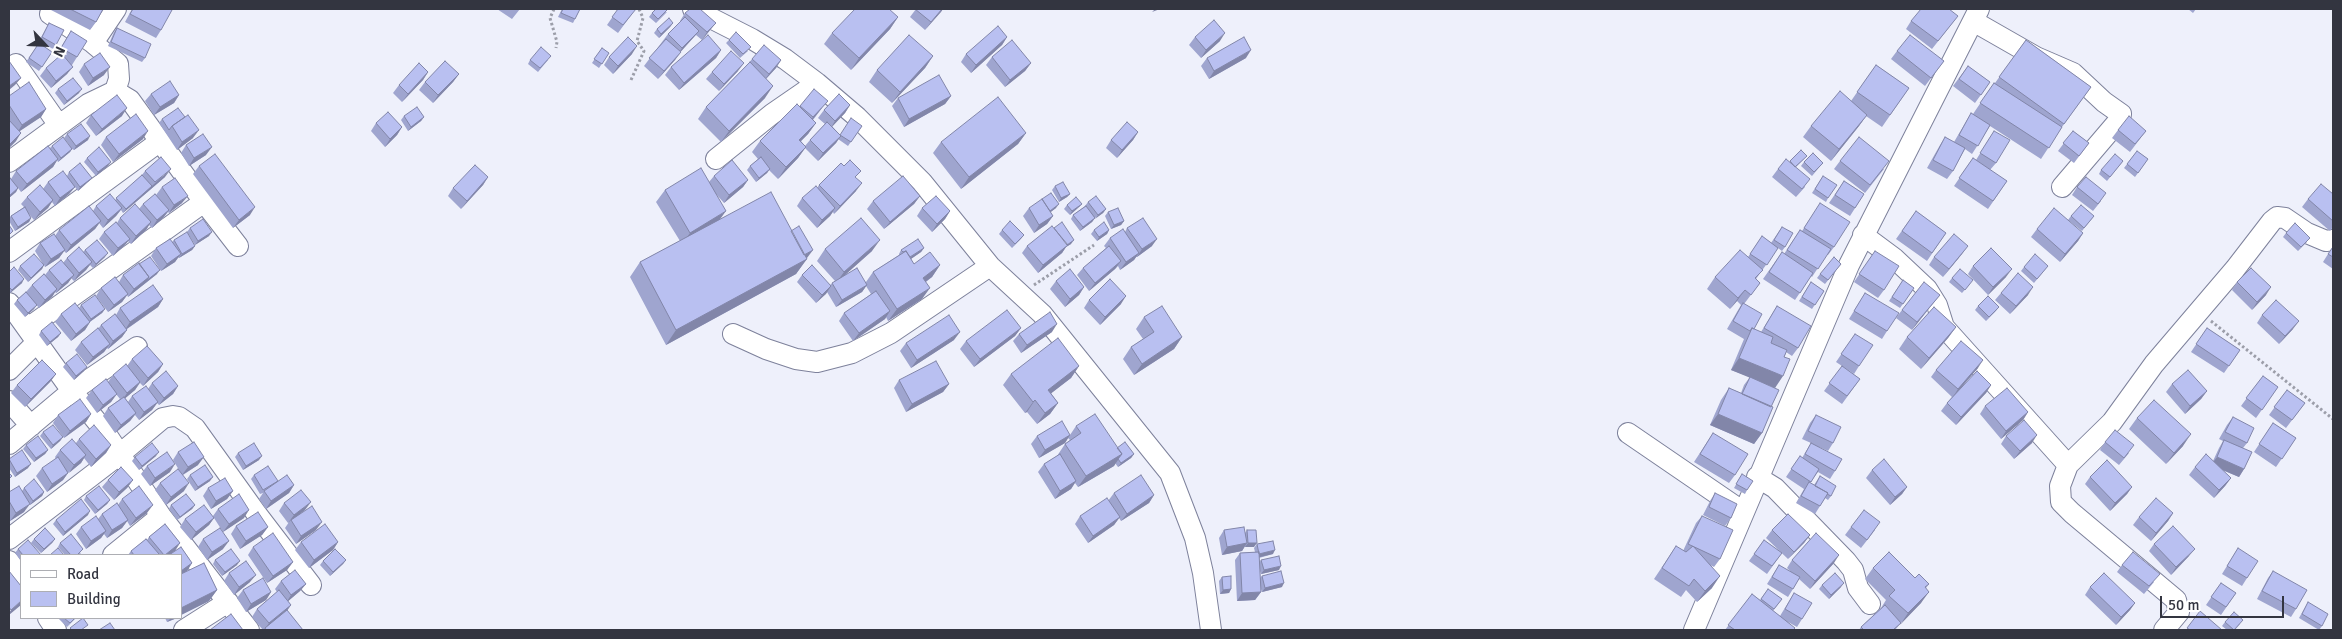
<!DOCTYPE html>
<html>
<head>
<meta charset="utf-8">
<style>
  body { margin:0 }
  #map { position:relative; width:2342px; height:639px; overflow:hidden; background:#eef0fb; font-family:Signika,sans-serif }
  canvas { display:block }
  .frame { position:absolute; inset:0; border:10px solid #333540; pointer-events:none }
  .legend { position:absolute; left:20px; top:554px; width:162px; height:65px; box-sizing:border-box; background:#fff; border:1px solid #adaeb3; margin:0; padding:6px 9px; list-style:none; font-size:15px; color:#333540 }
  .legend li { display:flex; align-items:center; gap:10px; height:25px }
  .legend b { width:25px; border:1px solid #adaeb3 }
  .north { position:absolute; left:20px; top:20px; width:50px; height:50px; -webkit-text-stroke:4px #fff; paint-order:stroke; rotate:115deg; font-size:14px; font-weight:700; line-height:20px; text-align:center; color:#333540 }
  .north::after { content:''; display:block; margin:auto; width:18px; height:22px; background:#333540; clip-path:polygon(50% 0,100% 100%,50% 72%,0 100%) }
  .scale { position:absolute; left:2160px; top:596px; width:124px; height:22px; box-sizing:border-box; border:2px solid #333540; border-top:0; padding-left:6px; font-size:15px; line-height:18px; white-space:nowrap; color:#333540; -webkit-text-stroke:4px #fff; paint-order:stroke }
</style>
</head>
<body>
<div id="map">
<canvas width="2342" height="639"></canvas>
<div class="frame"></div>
<ul class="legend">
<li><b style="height:6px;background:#fff"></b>Road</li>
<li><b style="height:14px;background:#b9c0f1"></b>Building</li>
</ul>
<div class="north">N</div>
<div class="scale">50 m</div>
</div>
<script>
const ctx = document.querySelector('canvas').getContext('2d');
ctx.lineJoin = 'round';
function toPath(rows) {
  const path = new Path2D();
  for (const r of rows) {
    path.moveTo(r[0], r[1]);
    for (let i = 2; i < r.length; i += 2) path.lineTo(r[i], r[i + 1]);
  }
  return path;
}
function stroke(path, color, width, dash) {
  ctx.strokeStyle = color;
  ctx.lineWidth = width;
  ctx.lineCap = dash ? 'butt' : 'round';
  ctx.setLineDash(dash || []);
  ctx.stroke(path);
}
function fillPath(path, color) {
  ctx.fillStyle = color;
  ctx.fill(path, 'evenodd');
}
const minor = toPath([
  [693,9,752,39,785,59,817,83,857,117,922,182,990,266,1042,314,1170,473,1195,538,1203,573,1211,630],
  [50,14,93,43],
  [1973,21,2036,57,2073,73,2104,102,2121,114,2120,119,2062,187],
  [16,64,58,124],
  [115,91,119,79,118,64,93,43,116,9],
  [716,159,772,114,817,83],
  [9,162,88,104,115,91,130,100,204,202],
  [1863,235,1894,258,1927,289,1937,305,1944,327,2068,465,2112,422,2154,364,2235,269,2272,221,2277,217,2285,218,2307,233,2326,241,2333,240],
  [9,252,159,142],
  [9,303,72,391,103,429,161,516,249,630],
  [28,328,204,202,238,246],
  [733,334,766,349,796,359,817,362,852,353,891,333,990,266],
  [9,370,37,342],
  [9,401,31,426],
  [1628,433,1742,511],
  [9,444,72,391,137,347],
  [2068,465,2060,486,2061,502,2072,513,2176,600,2179,612,2164,630],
  [1757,477,1775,488,1846,561,1853,570,1858,588,1870,604],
  [9,539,120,454,163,418,173,416,179,417,195,428,256,513,311,585],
  [113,555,161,516],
  [9,561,21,579],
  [48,618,56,630],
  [184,630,228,602],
  [1694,630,1849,265,1979,9]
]);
stroke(minor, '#7d819b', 22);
stroke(toPath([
  [554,9,550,18,557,42,556,48],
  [631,80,644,51,637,41,643,18,639,9],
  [1034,285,1094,245],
  [2211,321,2333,419]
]), '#9c9ea9', 3, [2.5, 2.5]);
stroke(minor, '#fff', 20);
fillPath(toPath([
  [51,9,103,9,96,22,90,30,51,10],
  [132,9,169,9,161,30,156,38,125,22],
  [497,9,520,9,512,19],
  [562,9,580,9,573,23,558,17],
  [618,9,632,14,618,33,607,25],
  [916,9,943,9,925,30,910,17],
  [2188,9,2196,9,2193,13],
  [667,12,656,23,649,17,652,13],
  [685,13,716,23,702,40,696,35,680,52,675,60,658,79,644,66,668,34,681,22,680,21],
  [1958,16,1932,49,1906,29,1911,21],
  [898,17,890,29,851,70,824,44,832,33],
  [49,23,56,45,53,49,39,41],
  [673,23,670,27,659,38,654,33,657,29],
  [117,28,145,58,142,62,108,46,114,32],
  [71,31,77,57,72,65,67,74,51,88,40,76,46,68,59,57,56,55],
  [1007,37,1002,45,971,73,961,62,966,54],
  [1195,37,1220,41,1201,58,1189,45],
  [729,40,748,51,740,58,726,43],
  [2026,40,2091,87,2062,127,2041,159,1990,126,1972,154,1965,149,1953,171,1947,179,1927,168,1940,145,1945,137,1954,142,1971,113,1973,114,1994,83,1995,83],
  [39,43,52,52,39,71,26,62],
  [602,48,609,53,599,68,592,63],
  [721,50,716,58,679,90,665,75,671,67],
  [1897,51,1944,61,1925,86,1891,59],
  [632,54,613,74,604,65,609,57],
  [933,56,925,68,892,103,869,82,877,70],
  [992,57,1031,63,1025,71,1005,87,986,65],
  [1207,58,1246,58,1209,79,1201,66],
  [752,59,781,60,776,68,766,79,765,98,721,142,698,119,706,107,748,64],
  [530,60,548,60,538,72,528,64],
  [84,64,104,75,88,86,79,72],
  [1876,65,1909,88,1882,127,1866,116,1859,126,1831,161,1803,137,1811,126,1851,101],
  [1968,66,1990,82,1975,103,1953,86],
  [738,71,719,91,706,79,712,72],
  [428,72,423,80,402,102,393,93,399,85],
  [459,74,453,82,433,103,419,90,425,82],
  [58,89,79,93,64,105,55,93],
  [151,94,179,95,174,103,154,115,145,101],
  [9,96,46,109,41,117,19,131,16,141,9,148],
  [951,96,945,104,904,127,892,106,898,98],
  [850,105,845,113,832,126,840,135,862,126,848,146,838,139,836,143,818,161,805,148,798,158,778,179,769,170,767,173,756,182,747,170,750,166,758,159,752,152,760,141,799,106,822,108,813,120,816,123,808,134,801,141,805,146,810,140,825,124,818,118,824,110],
  [91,115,122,116,96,136,86,123],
  [404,116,424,117,421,121,408,131,401,120],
  [162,119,193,138,177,150,159,123],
  [376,123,402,127,397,135,385,147,371,131],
  [2118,130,2146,131,2130,152,2112,138],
  [1994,131,1996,163,1990,170,2007,181,1988,209,1954,186,1973,158,1976,160],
  [2073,131,2089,143,2074,163,2058,151],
  [1138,132,1133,140,1117,158,1106,148,1111,140],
  [1026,133,1018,144,961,189,933,153,941,142],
  [67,134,88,140,74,150,72,149,70,152,58,162,57,160,53,167,21,192,18,188,16,192,9,198,9,180,11,179,16,171,50,148,52,146,70,146,64,138],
  [106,137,143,139,113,162,101,145],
  [186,145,206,155,189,166,181,153],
  [2137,151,2148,159,2135,177,2124,168],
  [87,158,108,166,96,176,84,162],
  [1804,159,1796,167,1805,187,1796,197,1772,177,1778,169,1789,162],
  [1840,161,1884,169,1865,193,1834,169],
  [2123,161,2107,181,2099,174,2101,170],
  [1804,162,1823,163,1812,176,1801,166],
  [199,166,250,215,233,228,193,174],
  [145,171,165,177,123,213,121,210,116,216,103,228,99,223,95,229,66,253,64,251,59,258,45,267,44,265,42,269,28,282,18,270,20,266,43,264,35,251,40,243,55,236,59,230,93,211,96,206,115,200,142,175],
  [69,172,92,178,89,181,78,191,75,187,69,194,55,206,52,202,48,208,34,220,28,213,31,218,29,222,15,231,9,221,9,218,11,216,24,207,21,204,27,197,43,189,48,182,67,176],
  [714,176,748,180,743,187,724,203,716,194,720,219,791,231,807,258,796,274,666,345,630,277,640,262,680,241,656,202,665,190,709,182],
  [1823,176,1828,198,1826,202,1812,193],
  [488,177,483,185,461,209,448,196,453,188],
  [856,179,856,191,834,214,833,212,830,216,817,228,797,206,802,198,817,188,819,185],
  [1844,181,1864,194,1850,216,1829,203],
  [1055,186,1070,194,1067,197,1059,202,1052,190],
  [162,187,182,203,169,213,168,212,163,218,152,228,149,225,146,230,131,244,128,241,124,246,113,256,99,239,104,232,117,223,120,218,139,209,143,204,156,195],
  [2077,187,2101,201,2093,211,2072,195],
  [2333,194,2333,227,2330,231,2302,207,2308,199],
  [920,196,914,204,884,229,867,209,873,201],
  [1088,202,1106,209,1103,213,1095,218,1092,222,1080,231,1071,219,1073,215,1085,206],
  [1082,204,1079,207,1070,215,1064,209,1067,205],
  [922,208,950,211,945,219,932,232,917,216],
  [1029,208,1056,208,1050,212,1053,216,1047,224,1034,233,1023,216],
  [1815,211,1834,247,1828,255,1827,254,1812,277,1811,276,1795,300,1763,279,1782,252,1784,254,1800,230,1802,231],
  [1916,211,1946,233,1927,261,1896,239],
  [1108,212,1124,221,1121,225,1111,229,1105,216],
  [2071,216,2094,216,2082,231,2068,220],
  [1782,227,1785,247,1782,251,1778,248,1756,279,1760,283,1744,304,1754,329,1761,332,1777,306,1798,348,1792,356,1786,352,1775,388,1755,380,1771,407,1762,433,1754,444,1710,425,1721,400,1729,388,1741,393,1744,385,1750,377,1731,370,1744,339,1727,329,1741,305,1737,301,1730,309,1707,289,1715,277,1748,257,1762,236,1771,243],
  [190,228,209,236,195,245,187,232],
  [1127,228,1152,246,1137,257,1136,257,1134,260,1120,270,1118,266,1115,269,1089,291,1077,275,1083,268,1106,248,1104,246,1110,238,1125,232],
  [2037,229,2083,233,2078,241,2060,262,2031,237],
  [1002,230,1024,235,1021,239,1012,248,999,234],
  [1094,230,1109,230,1107,234,1097,241,1091,234],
  [2286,233,2307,242,2298,251,2283,237],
  [174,240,195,246,192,250,179,258,178,257,175,262,161,271,151,256,156,248,172,242],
  [1071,244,1066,247,1062,253,1038,273,1022,253,1027,246],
  [2333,246,2333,269,2323,262],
  [924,248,921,252,911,259,914,264,940,265,932,277,926,282,922,299,888,321,886,317,885,319,853,341,839,321,844,313,871,294,866,286,862,292,836,307,827,292,816,303,797,282,802,275,830,285,835,281,817,261,825,249,872,251,846,274,866,282,873,272,899,255,899,254,901,250],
  [85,250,105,257,93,268,90,265,86,270,74,281,71,278,68,283,56,293,55,292,52,297,39,308,35,303,34,309,25,317,14,304,17,300,26,292,32,285,45,275,49,270,63,263,67,258,83,252],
  [1875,251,1884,290,1878,298,1854,282],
  [1962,254,1943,277,1929,265,1934,257],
  [139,264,157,274,128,297,127,295,122,302,108,312,96,296,101,288,119,282,123,275],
  [1841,264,1825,284,1817,278,1820,274],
  [1973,266,2006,277,1988,295,1968,274],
  [2048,266,2034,283,2021,271,2024,267],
  [9,272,22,283,9,294],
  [1952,278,1970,284,1962,293,1949,282],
  [1903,280,1914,288,1900,308,1889,301],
  [1056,281,1084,287,1079,295,1065,307,1050,289],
  [1811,282,1824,291,1812,309,1799,301],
  [2237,282,2266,295,2252,310,2232,290],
  [1865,293,1887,331,1882,339,1849,319],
  [2001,293,2028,295,2010,314,1995,300],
  [1940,295,1912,330,1896,318,1902,310],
  [163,299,158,307,127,329,127,330,122,337,108,349,107,348,104,352,87,365,75,350,81,342,98,329,101,325,116,315,120,308],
  [1089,300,1121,304,1100,325,1084,308],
  [81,305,105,309,102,313,90,322,85,330,71,341,55,322,61,314,79,308],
  [1978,306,1999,307,1996,311,1986,321,1975,310],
  [2262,315,2293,329,2279,344,2257,323],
  [1144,317,1182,337,1174,349,1134,375,1123,359,1131,347,1143,339,1136,329],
  [1956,327,1948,338,1921,369,1899,349,1907,337],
  [1021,328,1015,336,974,367,960,349,966,341],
  [2207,328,2240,350,2224,373,2191,352],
  [41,331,61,333,58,337,47,346,39,335],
  [1052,332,1021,353,1013,341,1019,334],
  [1855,334,1859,366,1854,374,1844,367,1860,379,1842,404,1824,391,1842,366,1836,362],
  [954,340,911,368,900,351,906,343],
  [132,359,163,364,158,372,143,386,140,383,135,390,125,398,128,402,132,396,148,389,152,383,178,386,173,394,159,405,157,403,152,410,139,420,135,415,130,421,115,433,103,416,108,408,120,399,116,394,111,402,97,413,86,398,92,390,108,382,113,375,127,366],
  [66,363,84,371,74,380,63,367],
  [1079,366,1071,378,1051,393,1058,403,1050,414,1037,424,1027,412,1025,413,1003,385,1011,374],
  [1978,368,1958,391,1991,385,1986,393,1956,425,1941,411,1947,403,1952,397,1931,377,1936,370],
  [56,374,50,382,25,407,11,393,17,385],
  [2263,376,2278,387,2256,418,2241,406],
  [899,380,949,384,943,392,906,412,894,388],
  [2172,384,2207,391,2201,399,2185,414,2166,392],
  [2287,390,2305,403,2286,428,2269,415],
  [1985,406,2028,412,2023,420,2001,439,1980,414],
  [91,414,86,422,64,438,53,423,58,415],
  [1816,415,1833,443,1828,451,1819,447,1835,471,1830,479,1818,472,1810,483,1814,485,1820,476,1831,496,1828,500,1825,498,1815,514,1796,503,1804,489,1786,477,1800,456,1802,458,1811,443,1802,439,1810,423],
  [2233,417,2247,443,2243,448,2244,469,2239,477,2222,470,2231,478,2225,486,2214,498,2189,475,2195,467,2213,461,2219,448,2223,441,2219,439,2227,425],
  [2137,418,2183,446,2166,464,2129,429],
  [2273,423,2296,438,2276,467,2254,452],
  [1076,426,1117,448,1134,454,1131,458,1118,467,1115,463,1114,466,1078,487,1075,483,1071,489,1055,499,1038,472,1044,464,1057,456,1065,444,1070,440,1068,438,1065,443,1039,458,1031,444,1037,436,1070,435],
  [43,432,63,437,60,441,51,449,40,436],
  [1713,433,1735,475,1729,483,1694,462],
  [2006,436,2032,443,2014,459,2001,444],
  [79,439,111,445,106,453,91,467,84,458,81,463,68,473,63,480,47,492,36,476,42,468,56,459,55,457,60,450,76,443],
  [2105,442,2129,453,2119,465,2100,450],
  [26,445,48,450,45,454,34,462,23,449],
  [178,452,198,465,183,475,184,491,166,505,155,490,160,483,179,470,173,460],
  [238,453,259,460,243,470,235,457],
  [156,456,139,470,132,461,135,457],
  [9,459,28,468,15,477,9,468],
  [147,466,170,472,150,486,141,474],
  [1872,470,1907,487,1902,494,1890,505,1866,478],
  [1742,474,1747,490,1745,494,1734,488],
  [190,475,210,481,195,491,187,479],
  [254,475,294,485,289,493,266,509,259,499,263,493,260,494,251,479],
  [2090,477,2132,487,2127,494,2110,511,2085,484],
  [108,480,133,480,127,488,114,500,102,487],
  [24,488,44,492,42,496,30,505,28,502,24,512,10,521,9,518,9,492,22,491],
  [208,488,233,491,227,499,211,509,203,496],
  [1114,493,1154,495,1149,503,1121,521,1119,518,1114,525,1088,543,1075,524,1080,516,1108,501],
  [1715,493,1731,518,1725,526,1703,515,1710,501],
  [86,496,110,500,107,504,95,514,84,500],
  [122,499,147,513,130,526,127,521,122,528,107,538,104,534,101,538,86,549,76,534,81,527,98,519,102,514,118,505],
  [284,503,305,510,301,513,316,530,296,544,285,528,289,522,288,523,279,511],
  [171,505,195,505,192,509,177,520,169,509],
  [218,509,244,518,223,532,214,518,209,525,191,540,180,527,185,519,213,516],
  [2173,513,2168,521,2151,541,2133,525,2139,517],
  [88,515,63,536,53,524,56,520],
  [1702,516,1720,559,1714,567,1710,565,1712,588,1697,602,1686,590,1681,597,1654,579,1676,546,1683,551,1696,523],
  [165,524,180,543,172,553,181,547,192,563,187,571,185,573,204,563,217,590,209,601,181,615,181,555,128,555,131,551,146,539,147,540,149,537],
  [236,526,268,527,262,535,240,549,231,534],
  [1851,527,1875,530,1861,548,1845,535],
  [1224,530,1245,533,1247,530,1254,547,1245,547,1245,546,1242,551,1222,555,1219,538],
  [1772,530,1810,535,1804,543,1788,559,1766,538],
  [34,539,55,539,52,543,41,553,31,543],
  [203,539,223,549,207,560,198,547],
  [1764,540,1782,553,1767,574,1749,561],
  [301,542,338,542,333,550,309,568,295,550],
  [60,543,81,553,79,555,65,555,58,547],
  [1257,544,1273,554,1259,558,1259,563,1261,560,1279,570,1261,574,1259,568,1260,578,1262,576,1282,587,1262,592,1260,586,1261,592,1255,600,1237,601,1235,560,1240,553,1255,552,1254,548],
  [2154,544,2189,556,2171,575,2149,551],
  [253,547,293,562,287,570,267,583,248,555],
  [2238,548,2247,578,2242,586,2222,574],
  [18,549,40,555,21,555,21,561,15,553],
  [215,560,237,565,222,576,213,564],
  [346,560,343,564,330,576,320,565,323,561],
  [1792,560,1834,563,1810,589,1799,579,1788,597,1767,584,1779,565,1791,572,1787,568],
  [2122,565,2154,582,2144,594,2117,572],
  [1873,568,1915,578,1929,584,1926,588,1921,603,1900,624,1895,630,1859,630,1861,627,1881,608,1886,600,1865,579],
  [2273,571,2296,609,2291,617,2257,599,2268,578],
  [229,573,250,582,234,595,224,581],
  [1222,577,1231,589,1229,593,1220,594,1219,581],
  [281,581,306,584,300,591,288,601,291,605,287,611,303,630,263,630,252,617,257,609,277,592,275,589],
  [2221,583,2236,593,2221,615,2206,605],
  [1822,585,1841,587,1829,599,1819,589],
  [2090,587,2135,603,2130,610,2116,625,2085,595],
  [1768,589,1782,599,1773,611,1780,616,1794,593,1802,619,1797,627,1788,622,1793,630,1725,630,1752,594,1760,600],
  [243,590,271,592,266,600,246,612,237,598],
  [2308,602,2322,626,2319,630,2299,618],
  [58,618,76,618,67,627],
  [165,618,177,618,167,622],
  [2225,622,2240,624,2235,630,2227,630,2222,626]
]), '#9fa5cf');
fillPath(toPath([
  [942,9,943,9,941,12,925,30,931,22],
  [1155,9,1160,9,1152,12],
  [898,17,890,29,851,70,859,58],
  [673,23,670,27,659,38,661,34],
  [716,23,710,30,702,40,707,32],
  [699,31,693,38,677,56,682,48],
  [1225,33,1220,41,1201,58,1206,50],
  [1007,37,1002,45,971,73,976,65],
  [637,46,632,54,613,74,618,66],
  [721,50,716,58,679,90,684,83],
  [1251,50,1246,58,1209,79,1214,71],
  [681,52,675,60,658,79,664,71],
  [933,56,925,68,892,103,900,92],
  [781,60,776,68,763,82,769,74],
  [744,63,738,71,719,91,724,84],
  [1031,63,1025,71,1005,87,1010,80],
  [73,67,67,74,51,88,56,81],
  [110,67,104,75,88,86,93,78],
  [428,72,423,80,402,102,408,94],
  [459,74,453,82,433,103,438,95],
  [21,78,15,85,9,90,9,86],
  [773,86,765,98,721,142,729,131],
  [82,89,79,93,64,105,67,101],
  [179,95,174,103,154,115,160,107],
  [951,96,945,104,904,127,909,119],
  [828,101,822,108,808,125,813,117],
  [850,105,845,113,830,129,835,121],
  [127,108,122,116,96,136,102,129],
  [46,109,41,117,17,133,22,125],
  [1867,115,1859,126,1831,161,1839,149],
  [424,117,421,121,408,131,411,127],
  [816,123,808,134,791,151,799,140],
  [402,127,397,135,385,147,390,139],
  [199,130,193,138,177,150,182,142],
  [148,131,143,139,113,162,119,154],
  [1138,132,1133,140,1117,158,1122,150],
  [21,133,16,141,9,148,9,145],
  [1026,133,1018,144,961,189,969,177],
  [90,136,88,140,74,150,76,146],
  [841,136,836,143,818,161,823,153],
  [212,147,206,155,189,166,194,158],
  [806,147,798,158,778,179,786,167],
  [72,149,70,152,58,162,61,158],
  [58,159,53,167,21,192,27,184],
  [111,162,108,166,96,176,98,172],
  [171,169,165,177,123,213,126,209],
  [770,169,767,173,756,182,759,178],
  [488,177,483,185,461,209,467,201],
  [92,178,89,181,78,191,80,187],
  [748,180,743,187,724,203,729,195],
  [862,183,856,191,834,214,840,206],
  [75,187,69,194,55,206,60,198],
  [18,188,16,192,9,198,9,196],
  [1070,194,1067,197,1059,202,1061,198],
  [188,196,182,203,169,213,174,205],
  [920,196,914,204,884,229,890,222],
  [53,200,48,208,34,220,40,212],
  [1059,204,1056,208,1047,215,1050,211],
  [1082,204,1079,207,1070,215,1072,211],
  [255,207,250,215,233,228,239,220],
  [122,208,116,216,103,228,108,220],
  [835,208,830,216,817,228,822,220],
  [1106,209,1103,213,1095,219,1098,215],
  [169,210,163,218,152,228,157,220],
  [726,211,718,222,682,244,690,233],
  [950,211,945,219,932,232,937,224],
  [1053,216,1047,224,1034,233,1039,225],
  [31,218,29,222,15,231,18,227],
  [1095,218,1092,222,1080,231,1083,227],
  [101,221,95,229,66,253,71,245],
  [1124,221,1121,225,1111,229,1114,225],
  [151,222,146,230,131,244,136,236],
  [1109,230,1107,234,1097,241,1099,237],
  [212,232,209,236,195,245,198,241],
  [2083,233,2078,241,2060,262,2065,254],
  [130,239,124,246,113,256,118,248],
  [1157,239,1152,246,1137,257,1142,249],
  [880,240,872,251,836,283,844,272],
  [1074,240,1071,244,1066,247,1062,253,1038,273,1043,265,1065,246],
  [195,246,192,250,179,258,182,254],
  [1968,246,1962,254,1943,277,1949,269],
  [924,248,921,252,905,263,908,259],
  [65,250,59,258,45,267,51,259],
  [813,250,807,258,796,264,802,256],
  [108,253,105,257,93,268,96,264],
  [1139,253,1134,260,1120,270,1126,262],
  [181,254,175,262,161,271,167,264],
  [807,259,796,274,666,345,676,330],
  [1121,261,1115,269,1089,291,1095,283],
  [92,262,86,270,74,281,79,273],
  [44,265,42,269,28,282,31,278],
  [940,265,932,277,915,289,923,278],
  [2012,269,2006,277,1988,295,1993,287],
  [160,270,157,274,128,297,134,289,149,277],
  [74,275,68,283,56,293,62,285],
  [24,279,22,283,9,294,12,290],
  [867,285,862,292,836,307,842,300],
  [831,286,826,294,816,303,822,295],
  [1084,287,1079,295,1065,307,1070,299],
  [2033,287,2028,295,2010,314,2016,306],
  [2271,287,2266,295,2252,310,2257,302],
  [930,288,922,299,888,321,897,309],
  [57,289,52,297,39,308,45,300],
  [1745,290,1737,301,1730,309,1738,298],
  [128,294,122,302,108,312,114,305],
  [1940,295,1934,302,1912,330,1917,322],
  [1126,296,1121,304,1100,325,1105,317],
  [163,299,158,307,125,330,130,322],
  [37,305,34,309,25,317,28,313],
  [105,309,102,313,88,323,91,319],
  [890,311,885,319,853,341,859,333],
  [2299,321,2293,329,2279,344,2285,336],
  [90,322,85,330,71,341,76,334],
  [1057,324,1052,332,1021,353,1027,345],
  [1956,327,1948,338,1921,369,1929,358],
  [1021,328,1015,336,974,367,980,359],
  [127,330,122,337,108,349,113,341],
  [960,332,954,340,911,368,917,360],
  [61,333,58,337,47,346,50,342],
  [1182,337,1174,349,1134,375,1142,364],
  [110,344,104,352,87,365,93,357],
  [1739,358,1783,376,1775,388,1731,370],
  [1983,360,1978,368,1953,397,1958,389],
  [163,364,158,372,143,386,148,378],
  [1079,366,1071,378,1040,402,1048,390],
  [87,367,84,371,74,380,76,376],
  [56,374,50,382,25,407,31,399],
  [140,382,135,390,122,401,127,393],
  [949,384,943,392,906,412,912,404],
  [1991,385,1986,393,1956,425,1961,417],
  [178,386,173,394,159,405,164,398],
  [2207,391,2201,399,2185,414,2190,406],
  [117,394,111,402,97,413,103,405],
  [1035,400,1027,412,1025,413,1033,402],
  [158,402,152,410,139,420,144,412],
  [1058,403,1050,414,1037,424,1045,413],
  [2028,412,2023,420,2001,439,2006,431],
  [136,413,130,421,115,433,121,425],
  [91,414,86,422,64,438,70,431],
  [1718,414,1762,433,1754,444,1710,425],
  [2191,434,2183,446,2166,464,2174,453],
  [1070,435,1065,443,1039,458,1045,450],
  [2037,435,2032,443,2014,459,2020,451],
  [63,437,60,441,51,449,53,445],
  [111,445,106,453,91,467,96,459],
  [48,450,45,454,34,462,36,458],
  [159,452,156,456,139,470,142,466],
  [1122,454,1114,466,1078,487,1086,476],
  [1134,454,1131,458,1118,467,1121,463],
  [86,455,81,463,69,473,74,465],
  [262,456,259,460,243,470,246,466],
  [204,457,198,465,182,475,188,467],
  [2217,457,2244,469,2239,477,2211,465],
  [31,464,28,468,15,477,17,473],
  [175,464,170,472,150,486,155,478],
  [68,473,63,480,47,492,52,484],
  [213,477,210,481,195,491,198,487],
  [2231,478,2225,486,2214,498,2219,490],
  [133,480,127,488,114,500,119,492],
  [1076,481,1071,489,1055,499,1060,491],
  [189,483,184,491,166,505,171,497],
  [294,485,289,493,266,509,271,501],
  [1907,487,1902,494,1890,505,1895,497],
  [2132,487,2127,494,2110,511,2115,503],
  [233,491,227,499,211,509,216,501],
  [44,492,42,496,30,505,33,501],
  [1154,495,1149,503,1121,521,1127,514],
  [110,500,107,504,95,514,98,510],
  [311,502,305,510,291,521,291,520,288,523,294,515],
  [30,504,24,512,10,521,16,513],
  [153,505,147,513,130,526,136,518],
  [195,505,192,509,177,520,180,517],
  [249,510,244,518,223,532,229,524],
  [90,511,88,515,63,536,65,532],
  [2173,513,2168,521,2151,541,2156,533],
  [1120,517,1114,525,1088,543,1093,536],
  [214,518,209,525,191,540,196,532],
  [128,520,122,528,107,538,112,530],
  [322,522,316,530,296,544,301,536],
  [268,527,262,535,240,549,246,541],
  [106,531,101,538,86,549,91,541],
  [1810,535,1804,543,1788,559,1794,552],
  [55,539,52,543,41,553,44,549],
  [229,541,223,549,207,560,212,552],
  [338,542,333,550,309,568,314,560],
  [180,543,175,551,169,555,165,555],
  [1247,543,1242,551,1222,555,1227,547],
  [1248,543,1257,543,1254,547,1245,547],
  [2195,549,2189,556,2171,575,2176,567],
  [1275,550,1273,554,1256,558,1259,554],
  [1839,555,1834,563,1810,589,1815,581],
  [346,560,343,564,330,576,333,572],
  [240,561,237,565,222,576,225,572],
  [293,562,287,570,267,583,273,576],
  [192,563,187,571,181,575,181,571],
  [1281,566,1279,570,1261,574,1264,570],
  [256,575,250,582,234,595,239,587],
  [1720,576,1712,588,1697,602,1705,591],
  [1284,583,1282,587,1262,592,1265,588],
  [1844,583,1841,587,1829,599,1831,595],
  [306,584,300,591,286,603,291,595],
  [1231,589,1229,593,1220,594,1223,590],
  [217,590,209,601,181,615,181,608],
  [271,592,266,600,246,612,251,604],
  [1261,592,1255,600,1237,601,1242,593],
  [1929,592,1921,603,1900,625,1908,613],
  [21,601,21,605,9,615,9,613,11,610],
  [2135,603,2130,610,2116,625,2121,617],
  [291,605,285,613,265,629,269,623],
  [171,618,177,618,167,622]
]), '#8286a9');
const building = toPath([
  [70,9,103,9,96,22,70,9],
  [133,9,169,9,172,10,161,30,130,14,133,9],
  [563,9,580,9,575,19,561,13,563,9],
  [618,9,636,9,623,25,612,17,618,9],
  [656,9,668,9,658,19,652,13,656,9],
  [690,9,700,9,716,23,707,32,685,13,690,9],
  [855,9,889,9,898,17,859,58,832,33,855,9],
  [915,9,942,9,931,22,915,9],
  [1921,9,1949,9,1958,16,1938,41,1911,21,1921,9],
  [685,17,699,31,682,48,668,34,685,17],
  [669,18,673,23,661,34,657,29,669,18],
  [1214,20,1225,33,1206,50,1195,37,1214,20],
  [49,23,64,30,56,45,42,37,49,23],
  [998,26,1007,37,976,65,966,54,998,26],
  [117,28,151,44,145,58,111,42,117,28],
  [71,31,87,41,77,57,61,48,71,31],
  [736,32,751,47,743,54,729,40,736,32],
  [708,35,721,50,684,83,671,67,708,35],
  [909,35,933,56,900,92,877,70,909,35],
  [1910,35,1944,61,1931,78,1897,51,1910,35],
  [628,37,637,46,618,66,609,57,628,37],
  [1244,37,1251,50,1214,71,1207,58,1244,37],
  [666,39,681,52,664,71,649,58,666,39],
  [1012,40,1031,63,1010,80,992,57,1012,40],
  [2026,40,2091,87,2064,124,1999,77,2026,40],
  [39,43,52,52,42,67,29,58,39,43],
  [764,45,781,60,769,74,752,59,764,45],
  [541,47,551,56,540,68,530,60,541,47],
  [602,48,609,53,602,64,594,59,602,48],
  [731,51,744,63,724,84,712,72,731,51],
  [100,53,110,67,93,78,84,64,100,53],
  [62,54,73,67,56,81,46,68,62,54],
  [9,61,21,78,9,86,9,61],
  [445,61,459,74,438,95,425,82,445,61],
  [750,62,773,86,729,131,706,107,750,62],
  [419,63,428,72,408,94,399,85,419,63],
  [1876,65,1909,88,1890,115,1857,92,1876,65],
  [1968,66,1990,82,1981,95,1959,79,1968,66],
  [939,75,951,96,909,119,898,98,939,75],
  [73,78,82,89,67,101,58,89,73,78],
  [170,81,179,95,160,107,151,94,170,81],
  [29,82,46,109,22,125,9,105,9,96,29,82],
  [1994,83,2062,127,2049,148,1980,103,1994,83],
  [814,89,828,101,813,117,800,106,814,89],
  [1840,91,1867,115,1839,149,1811,126,1840,91],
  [839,94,850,105,835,121,824,110,839,94],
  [117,95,127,108,102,129,91,115,117,95],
  [998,97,1026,133,969,177,941,142,998,97],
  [797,104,816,123,799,140,806,147,786,167,760,141,797,104],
  [417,107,424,117,411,127,404,116,417,107],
  [178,108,185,117,172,126,169,130,162,119,178,108],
  [388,112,402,127,390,139,376,123,388,112],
  [1971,113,1990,125,1978,146,1959,135,1971,113],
  [136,114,148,131,119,154,106,137,136,114],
  [188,115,199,130,182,142,172,126,188,115],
  [2129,116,2146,131,2135,144,2118,130,2129,116],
  [851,118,862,126,851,142,840,135,851,118],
  [9,120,21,133,9,145,9,120],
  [827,122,841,136,823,153,810,140,827,122],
  [1127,122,1138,132,1122,150,1111,140,1127,122],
  [81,124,90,136,76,146,67,134,81,124],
  [1994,131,2010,140,1996,163,1980,153,1994,131],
  [2073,131,2089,143,2079,156,2063,143,2073,131],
  [203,134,212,147,194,158,186,145,203,134],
  [63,137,72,149,61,158,52,146,63,137],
  [1859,137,1889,161,1870,185,1840,161,1859,137],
  [1945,137,1965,148,1953,171,1933,160,1945,137],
  [48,146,58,159,27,184,16,171,48,146],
  [99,147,111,162,98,172,87,158,99,147],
  [1801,150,1807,156,1795,167,1790,161,1801,150],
  [2137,151,2148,159,2138,173,2127,164,2137,151],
  [1813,153,1823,163,1814,172,1804,162,1813,153],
  [215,154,255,207,239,220,199,166,215,154],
  [2115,154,2123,161,2110,177,2101,170,2115,154],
  [161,157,171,169,155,182,145,171,161,157],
  [761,157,770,169,759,178,750,166,761,157],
  [1973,158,2007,181,1993,201,1959,178,1973,158],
  [1786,159,1810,179,1802,189,1778,169,1786,159],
  [732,160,748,180,729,195,714,176,732,160],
  [850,160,861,171,855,177,862,183,840,206,819,185,841,163,844,166,850,160],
  [80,163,92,178,80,187,69,172,80,163],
  [475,165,488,177,467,201,453,188,475,165],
  [701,168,726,211,690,233,665,190,701,168],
  [63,171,75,187,60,198,48,182,63,171],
  [142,175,152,186,126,209,116,198,142,175],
  [903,176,920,196,890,222,873,201,903,176],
  [1823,176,1837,185,1828,198,1815,189,1823,176],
  [2086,177,2106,193,2098,204,2077,187,2086,177],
  [10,178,18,188,9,196,9,180,10,178],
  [175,178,188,196,174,205,162,187,175,178],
  [1844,181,1864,194,1855,208,1835,195,1844,181],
  [1063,182,1070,194,1061,198,1055,186,1063,182],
  [2321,184,2333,194,2333,221,2308,199,2321,184],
  [40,185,53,200,40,212,27,197,40,185],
  [816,186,835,208,822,220,802,198,816,186],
  [771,192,807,259,676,330,640,262,771,192],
  [1051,193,1059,204,1050,211,1042,199,1051,193],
  [110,194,122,208,108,220,96,206,110,194],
  [155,194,169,210,157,220,143,204,155,194],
  [936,196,950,211,937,224,922,208,936,196],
  [1096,196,1106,209,1098,215,1088,202,1096,196],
  [1076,197,1082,204,1072,211,1067,205,1076,197],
  [1042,199,1053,216,1039,225,1029,208,1042,199],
  [1820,203,1850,222,1834,247,1804,228,1820,203],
  [135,204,151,222,136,236,120,218,135,204],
  [2081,205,2094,216,2084,228,2071,216,2081,205],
  [89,206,101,221,71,245,59,230,89,206],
  [1086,206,1095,218,1083,227,1073,215,1086,206],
  [25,207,31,218,18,227,11,216,25,207],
  [1118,208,1124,221,1114,225,1108,212,1118,208],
  [2054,208,2083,233,2065,254,2037,229,2054,208],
  [1916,211,1946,233,1932,253,1902,231,1916,211],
  [861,218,880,240,844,272,825,249,861,218],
  [1143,218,1157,239,1142,249,1127,228,1143,218],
  [203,219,212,232,198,241,190,228,203,219],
  [1010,221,1024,235,1015,244,1002,230,1010,221],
  [116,222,130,239,118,248,104,232,116,222],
  [1062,222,1074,240,1067,245,1054,228,1062,222],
  [1104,222,1109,230,1099,237,1094,230,1104,222],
  [2295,223,2310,238,2301,247,2286,233,2295,223],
  [9,225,13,231,9,235,9,225],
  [799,226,813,250,804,255,791,231,799,226],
  [1052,226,1068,245,1043,265,1027,246,1052,226],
  [1782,227,1793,233,1785,247,1774,240,1782,227],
  [1123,229,1139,253,1126,262,1110,238,1123,229],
  [1800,230,1831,249,1818,269,1787,250,1800,230],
  [187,232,195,246,182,254,174,240,187,232],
  [54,234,65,250,51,259,40,243,54,234],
  [1954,234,1968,246,1949,269,1934,257,1954,234],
  [1762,236,1778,248,1767,265,1750,254,1762,236],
  [170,239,181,254,167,264,156,248,170,239],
  [918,239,924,248,910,257,906,251,903,252,901,250,918,239],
  [97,240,108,253,96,264,85,250,97,240],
  [1109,246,1121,261,1095,283,1083,268,1109,246],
  [79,247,92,262,79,273,67,258,79,247],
  [2333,247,2333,257,2328,254,2333,247],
  [1991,248,2012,269,1993,287,1973,266,1991,248],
  [1740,250,1763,270,1755,278,1760,283,1751,295,1745,290,1738,298,1715,277,1740,250],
  [906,251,914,264,930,252,940,265,923,278,930,288,897,309,873,272,906,251],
  [1875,251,1899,266,1884,290,1859,274,1875,251],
  [1782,252,1813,273,1800,293,1769,272,1782,252],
  [34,254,44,265,31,278,20,266,34,254],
  [2035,254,2048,266,2037,279,2024,267,2035,254],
  [150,257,160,270,146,281,149,277,139,264,150,257],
  [1834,257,1841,264,1828,280,1820,274,1834,257],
  [61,260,74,275,62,285,49,270,61,260],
  [139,263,149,277,134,289,123,275,139,263],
  [812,265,831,286,822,295,802,275,812,265],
  [14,267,24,279,12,290,9,287,9,272,14,267],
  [857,268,867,285,842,300,832,283,857,268],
  [2251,268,2271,287,2257,302,2237,282,2251,268],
  [1070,269,1084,287,1070,299,1056,281,1070,269],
  [1960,269,1973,280,1965,290,1952,278,1960,269],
  [2018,273,2033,287,2016,306,2001,293,2018,273],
  [44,274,57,289,45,300,32,285,44,274],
  [115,277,128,294,114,305,101,288,115,277],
  [1110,279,1126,296,1105,317,1089,300,1110,279],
  [1903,280,1914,288,1903,304,1892,297,1903,280],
  [1811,282,1824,291,1815,305,1802,297,1811,282],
  [1924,282,1940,295,1917,322,1902,310,1924,282],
  [153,285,163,299,130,322,120,308,153,285],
  [876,291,890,311,859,333,844,313,876,291],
  [26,292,37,305,28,313,17,300,26,292],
  [1865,293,1899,313,1887,331,1854,311,1865,293],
  [95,295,105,309,91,319,81,305,95,295],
  [1988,296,1999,307,1989,317,1978,306,1988,296],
  [2276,300,2299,321,2285,336,2262,315,2276,300],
  [75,303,90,322,76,334,61,314,75,303],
  [1743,303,1762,314,1754,329,1752,328,1750,331,1733,321,1743,303],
  [1162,306,1182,337,1142,364,1131,347,1154,332,1144,317,1162,306],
  [1777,306,1811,326,1798,348,1764,328,1777,306],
  [1934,307,1956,327,1929,358,1907,337,1934,307],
  [1007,310,1021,328,980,359,966,341,1007,310],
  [1050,312,1057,324,1027,345,1019,334,1050,312],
  [115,314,127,330,113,341,101,325,115,314],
  [949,315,960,332,917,360,906,343,949,315],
  [52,322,61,333,50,342,41,331,52,322],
  [98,328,110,344,93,357,81,342,98,328],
  [1752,328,1773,337,1771,343,1787,350,1784,357,1790,359,1783,376,1739,358,1752,328],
  [2207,328,2240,350,2229,366,2196,344,2207,328],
  [1855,334,1873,345,1859,366,1841,354,1855,334],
  [1058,338,1079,366,1048,390,1058,403,1045,413,1035,400,1033,402,1011,374,1058,338],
  [1961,341,1983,360,1958,389,1936,370,1961,341],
  [147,346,163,364,148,378,132,359,147,346],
  [77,354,87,367,76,376,66,363,77,354],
  [42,360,56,374,31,399,17,385,42,360],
  [936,361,949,384,912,404,899,380,936,361],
  [126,364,140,382,127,393,113,375,126,364],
  [1842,366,1860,379,1847,396,1829,383,1842,366],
  [2188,370,2207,391,2190,406,2172,384,2188,370],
  [166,371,178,386,164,398,152,383,166,371],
  [1977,371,1991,385,1961,417,1947,403,1977,371],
  [2263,376,2278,387,2262,410,2246,398,2263,376],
  [1750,377,1779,390,1771,407,1742,394,1750,377],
  [106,379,117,394,103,405,92,390,106,379],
  [146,386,158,402,144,412,132,396,146,386],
  [1729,388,1773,407,1762,433,1718,414,1729,388],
  [2007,388,2028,412,2006,431,1985,406,2007,388],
  [2287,390,2305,403,2292,420,2274,407,2287,390],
  [124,397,136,413,121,425,108,408,124,397],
  [80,399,91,414,70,431,58,415,80,399],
  [2154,400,2191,434,2174,453,2137,418,2154,400],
  [1095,414,1122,454,1086,476,1065,444,1081,433,1076,426,1095,414],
  [1816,415,1841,427,1833,443,1808,431,1816,415],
  [2233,417,2254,428,2247,443,2225,432,2233,417],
  [2024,420,2037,435,2020,451,2006,436,2024,420],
  [1062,421,1070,435,1045,450,1037,436,1062,421],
  [2273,423,2296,438,2282,459,2259,444,2273,423],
  [53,425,63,437,53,445,43,432,53,425],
  [94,425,111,445,96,459,79,439,94,425],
  [2115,430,2134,445,2124,458,2105,442,2115,430],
  [1713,433,1748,454,1735,475,1700,454,1713,433],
  [38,436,48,450,36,458,26,445,38,436],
  [72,439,86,455,74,465,60,450,72,439],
  [2224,440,2252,452,2244,469,2217,457,2224,440],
  [194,442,204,457,188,467,178,452,194,442],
  [1125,442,1134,454,1121,463,1118,459,1122,454,1117,448,1125,442],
  [152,443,159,452,142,466,135,457,152,443],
  [254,443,262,456,246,466,238,453,254,443],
  [1811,443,1842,459,1835,471,1805,454,1811,443],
  [22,450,31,464,17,473,9,459,22,450],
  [167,452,175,464,155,478,147,466,167,452],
  [1060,454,1076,481,1060,491,1044,464,1060,454],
  [2206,454,2231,478,2219,490,2195,467,2206,454],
  [1800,456,1819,469,1811,482,1791,469,1800,456],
  [58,457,68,473,52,484,42,468,58,457],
  [1884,459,1907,487,1895,497,1872,470,1884,459],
  [2107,460,2132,487,2115,503,2090,477,2107,460],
  [205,465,213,477,198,487,190,475,205,465],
  [268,466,278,481,263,490,254,475,268,466],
  [121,467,133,480,119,492,108,480,121,467],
  [178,469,189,483,171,497,160,483,178,469],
  [9,473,12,476,9,479,9,473],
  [1742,474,1753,481,1747,490,1736,484,1742,474],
  [287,475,294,485,271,501,264,491,287,475],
  [1141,475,1154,495,1127,514,1114,493,1141,475],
  [1820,476,1836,486,1831,496,1827,494,1828,493,1815,486,1820,476],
  [225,478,233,491,216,501,208,488,225,478],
  [34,479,44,492,33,501,24,488,34,479],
  [1809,482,1828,493,1820,506,1801,496,1809,482],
  [19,486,30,504,16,513,9,501,9,492,19,486],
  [99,486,110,500,98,510,86,496,99,486],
  [139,486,153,505,136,518,122,499,139,486],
  [301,490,311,502,294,515,284,503,301,490],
  [1715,493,1737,504,1731,518,1709,507,1715,493],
  [186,494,195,505,180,517,171,505,186,494],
  [239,494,249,510,229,524,218,509,239,494],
  [1107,498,1120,517,1093,536,1080,516,1107,498],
  [2156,498,2173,513,2156,533,2139,517,2156,498],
  [81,499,90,511,65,532,56,520,81,499],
  [117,503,128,520,112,530,102,514,117,503],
  [204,505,214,518,196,532,185,519,204,505],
  [312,506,322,522,301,536,291,520,312,506],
  [1864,510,1880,522,1867,540,1851,527,1864,510],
  [258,512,268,527,246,541,236,526,258,512],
  [1788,514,1810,535,1794,552,1772,530,1788,514],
  [96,516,106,531,91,541,81,527,96,516],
  [1702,516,1733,530,1720,559,1688,544,1702,516],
  [165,524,180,543,165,555,164,555,149,537,165,524],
  [325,524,338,542,314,560,301,542,325,524],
  [2173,526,2195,549,2176,567,2154,544,2173,526],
  [1244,527,1247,543,1227,547,1224,530,1244,527],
  [45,528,55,539,44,549,34,539,45,528],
  [220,528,229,541,212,552,203,539,220,528],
  [1247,530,1256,530,1257,543,1248,543,1247,530],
  [273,533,293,562,273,576,253,547,273,533],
  [1816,533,1839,555,1815,581,1792,560,1816,533],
  [71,534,83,549,77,555,71,555,60,543,71,534],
  [146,539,159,554,157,555,134,555,131,551,146,539],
  [28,540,41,555,23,555,18,549,28,540],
  [1764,540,1782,553,1772,566,1754,554,1764,540],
  [1273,541,1275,550,1259,554,1257,544,1273,541],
  [1676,546,1686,552,1693,546,1720,576,1705,591,1694,579,1689,586,1662,568,1676,546],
  [181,547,192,563,181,571,181,555,169,555,181,547],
  [58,548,64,555,50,555,58,548],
  [2238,548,2258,561,2247,578,2227,566,2238,548],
  [231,549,240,561,225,572,215,560,231,549],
  [335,549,346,560,333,572,323,561,335,549],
  [1259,552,1261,592,1242,593,1240,553,1259,552],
  [1889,552,1915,578,1919,574,1929,584,1925,587,1929,592,1908,613,1889,596,1895,590,1873,568,1889,552],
  [2133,552,2160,574,2149,586,2122,565,2133,552],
  [1279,556,1281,566,1264,570,1261,560,1279,556],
  [246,561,256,575,239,587,229,573,246,561],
  [204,563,217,590,181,608,181,574,204,563],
  [1779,565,1800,577,1793,589,1772,577,1779,565],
  [295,570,306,584,291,595,281,581,295,570],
  [9,571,21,586,21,601,11,610,9,607,9,571],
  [1281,571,1284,583,1265,588,1262,576,1281,571],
  [2273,571,2307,590,2296,609,2262,591,2273,571],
  [1835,573,1844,583,1831,595,1822,585,1835,573],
  [2104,573,2135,603,2121,617,2090,587,2104,573],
  [1231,576,1231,589,1223,590,1222,577,1231,576],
  [263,578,271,592,251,604,243,590,263,578],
  [2221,583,2236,593,2226,607,2211,597,2221,583],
  [1768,589,1782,599,1774,609,1761,599,1768,589],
  [279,590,291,605,269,623,257,609,279,590],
  [1794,593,1812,603,1802,619,1785,609,1794,593],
  [1752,594,1795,628,1793,630,1735,630,1728,625,1752,594],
  [2308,602,2328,614,2322,626,2302,614,2308,602],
  [1885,605,1901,623,1893,630,1864,630,1861,627,1885,605],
  [287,610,303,630,266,630,265,628,287,610],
  [2200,611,2222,630,2190,630,2187,628,2200,611],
  [2234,612,2243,620,2234,630,2225,622,2234,612],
  [231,614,243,630,210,630,231,614],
  [64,618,75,618,70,623,64,618],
  [83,618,88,625,81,630,72,630,70,628,83,618],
  [110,623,115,630,99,630,110,623]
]);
fillPath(building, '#b9c0f1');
stroke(building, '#8286a9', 1);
</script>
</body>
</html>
